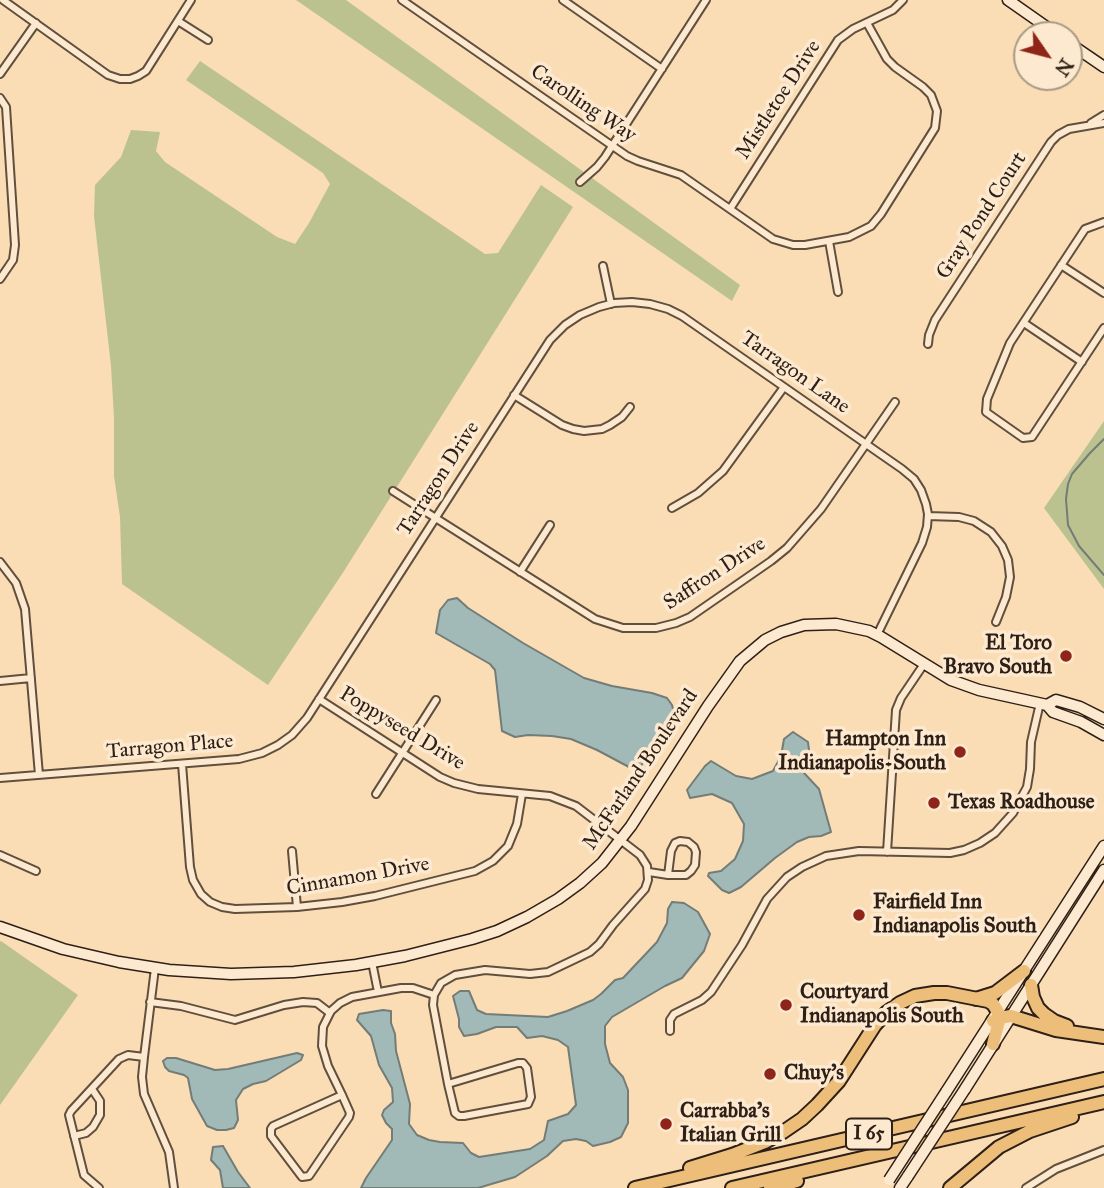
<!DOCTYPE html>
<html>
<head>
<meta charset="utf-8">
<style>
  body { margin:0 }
  #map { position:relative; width:1104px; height:1188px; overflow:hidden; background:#faddb5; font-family:"IM FELL Great Primer",serif }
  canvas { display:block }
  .north { position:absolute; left:1013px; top:21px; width:70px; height:70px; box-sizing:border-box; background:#fce9cf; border:2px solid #aa9985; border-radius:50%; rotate:125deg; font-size:19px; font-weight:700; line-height:28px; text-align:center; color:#2e2017 }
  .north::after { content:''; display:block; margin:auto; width:24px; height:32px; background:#8f2418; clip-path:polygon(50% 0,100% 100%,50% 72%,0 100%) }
</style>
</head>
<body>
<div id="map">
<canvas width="1104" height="1188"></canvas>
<div class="north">N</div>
</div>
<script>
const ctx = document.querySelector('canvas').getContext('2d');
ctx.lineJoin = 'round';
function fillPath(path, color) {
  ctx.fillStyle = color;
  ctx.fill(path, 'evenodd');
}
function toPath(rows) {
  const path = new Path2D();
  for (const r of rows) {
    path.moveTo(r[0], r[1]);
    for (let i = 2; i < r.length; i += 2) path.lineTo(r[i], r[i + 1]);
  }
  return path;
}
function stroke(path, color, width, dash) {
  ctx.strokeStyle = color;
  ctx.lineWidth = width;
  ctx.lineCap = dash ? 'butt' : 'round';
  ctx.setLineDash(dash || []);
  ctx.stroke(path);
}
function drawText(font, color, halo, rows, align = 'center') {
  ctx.font = font + ' "IM FELL Great Primer",serif';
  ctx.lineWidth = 7;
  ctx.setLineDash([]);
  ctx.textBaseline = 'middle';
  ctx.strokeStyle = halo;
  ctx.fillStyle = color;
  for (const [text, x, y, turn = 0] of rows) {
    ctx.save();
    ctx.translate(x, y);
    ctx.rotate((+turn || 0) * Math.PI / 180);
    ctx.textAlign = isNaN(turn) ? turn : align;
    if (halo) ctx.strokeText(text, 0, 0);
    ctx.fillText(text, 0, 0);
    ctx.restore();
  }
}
fillPath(toPath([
  [296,0,346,0,740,285,732,301],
  [200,61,485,254,498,253,541,185,573,207,344,571,268,685,122,584,120,517,114,476,114,418,111,366,94,216,95,185,121,157,131,130,160,132,156,151,165,162,277,237,295,244,309,223,330,184,323,173,186,80],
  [1104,421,1104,589,1044,508],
  [1,941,78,995,0,1105,0,942]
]), '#bbc290');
const water = toPath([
  [457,598,468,608,523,643,584,678,612,686,652,693,667,698,672,705,675,716,658,744,640,767,635,769,629,767,597,750,571,739,552,736,528,735,515,737,502,731,495,670,490,664,436,633,440,610,448,600,457,598],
  [793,732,808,742,809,750,802,760,804,773,819,789,831,832,821,836,809,837,797,842,775,858,741,887,729,893,722,890,708,876,709,873,721,871,735,859,743,841,744,824,732,803,712,794,690,798,687,790,705,766,711,761,736,776,752,779,773,771,781,756,784,739,793,732],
  [672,902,684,903,698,912,710,934,704,951,682,978,665,986,612,1017,605,1026,605,1044,610,1063,623,1077,628,1090,628,1123,621,1137,610,1142,593,1146,586,1141,576,1139,563,1141,547,1156,515,1177,478,1188,361,1188,366,1178,392,1140,392,1129,386,1123,382,1115,384,1110,393,1102,392,1088,379,1065,371,1036,357,1020,359,1014,383,1010,391,1011,391,1023,395,1034,396,1051,410,1104,409,1124,417,1135,429,1140,440,1142,463,1143,471,1153,479,1157,530,1149,544,1140,548,1121,568,1114,576,1105,568,1047,558,1040,542,1036,527,1038,517,1027,496,1027,477,1034,464,1036,459,1027,459,1019,453,996,460,991,469,991,477,1010,486,1014,548,1017,567,1011,593,1000,601,994,615,980,623,978,657,942,667,923,668,909,672,902],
  [297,1053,303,1055,301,1060,266,1081,253,1084,243,1089,236,1100,238,1120,234,1128,226,1130,217,1130,207,1126,192,1099,188,1078,184,1075,169,1071,165,1067,163,1061,167,1058,176,1058,215,1070,228,1069,297,1053],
  [223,1146,238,1172,250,1188,223,1188,220,1170,211,1160,213,1147,223,1146]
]);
fillPath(water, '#a1bab7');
stroke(water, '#737c77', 2);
stroke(toPath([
  [1104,439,1090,453,1072,474,1068,484,1066,499,1068,525,1079,546,1104,575]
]), '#737c77', 2);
const street = toPath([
  [3,0,108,75,120,79,130,79,138,76,146,71,191,0],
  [402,0,627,156,638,161,681,175,773,239,793,245,805,245,849,237,871,226,881,214,935,128,937,111,931,95,923,87,895,67,887,59,867,23],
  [563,0,662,69],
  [178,21,208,40],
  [0,74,36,23],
  [0,98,6,107,15,245,13,260,0,279],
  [1091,123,1104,115],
  [580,182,597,167,605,157,706,0],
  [730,209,838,40,853,29,893,10,903,0],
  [1104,222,1085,229,1010,343,987,399,986,412,1023,438,1032,437,1104,328],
  [829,241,838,292],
  [1061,265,1104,293],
  [603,266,611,304],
  [1024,323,1082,362],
  [928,344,929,335,935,320,1051,142,1058,135,1069,129,1104,123],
  [514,395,562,425,573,429,584,431,602,429,610,425,622,417,630,407],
  [393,491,595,619,623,628,656,628,676,623,690,617,771,561,787,548,821,509,895,402],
  [672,508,698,493,723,471,784,387],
  [928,516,959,517,974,521,991,532,1002,546,1008,560,1010,577,1006,597,996,622],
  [0,562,16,583,25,609,39,775],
  [520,572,550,525],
  [0,681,31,678],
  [319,699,440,777,454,783,478,789,550,796,576,806,640,855,647,866,648,880,645,889,613,925,599,944,590,952,548,972,530,974,485,970,455,975,441,983,434,995,433,1005,448,1084],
  [182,764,190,867,193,880,201,894,210,902,222,907,235,909,297,907,342,902,375,896,475,871,493,861,508,846,517,824,522,794],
  [0,778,239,759,262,753,278,745,292,735,307,718,550,340,565,325,580,315,599,307,614,303,632,302,650,304,668,309,682,316,902,469,914,479,921,490,926,504,928,514,927,527,922,543,877,635],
  [376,794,436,700],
  [680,841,688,842,694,847,696,852,695,865,691,871,686,875,668,875,671,851,675,843,680,841],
  [292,851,297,907],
  [887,852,896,710,901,698,924,664],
  [0,855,36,871],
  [649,872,668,875],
  [372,962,378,992],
  [150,1002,181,1006,235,1020,284,1005,303,1002,317,1003,330,1013],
  [670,1031,670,1020,674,1014,702,1000,711,992,742,945,767,899,787,877,802,867,826,856,859,851,950,853,964,850,980,843,995,833,1013,813,1027,787,1030,769,1031,742,1040,703],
  [144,1057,155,968],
  [518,1063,523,1063,527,1068,531,1097,528,1104,464,1116,459,1116,455,1113,448,1084,518,1063],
  [342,1095,350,1113,349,1117,309,1176,302,1177,271,1136,271,1129,273,1126,342,1095],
  [342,1095,328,1066,322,1046,323,1027,331,1011,340,1003,352,997,401,988,413,988,434,995],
  [74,1136,86,1133,93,1127,100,1115,100,1101,92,1089],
  [99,1188,84,1175,69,1115,71,1111,119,1059,128,1055,144,1057,142,1077,144,1094,169,1152,174,1188],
  [1026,1188,1056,1169,1104,1150]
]);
const secondary = toPath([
  [1008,0,1058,35],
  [1069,43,1104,67],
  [1047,705,1056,700,1080,707,1104,719],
  [0,927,63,949,119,962,169,970,231,974,294,972,356,965,405,956,472,939,497,931,527,917,558,899,580,883,602,863,631,826,708,706,740,661,765,640,781,632,804,625,836,624,869,631,881,637,951,680,979,690,1047,705,1053,712,1081,722,1104,735],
  [965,1089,1104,870],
  [946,1092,1104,846],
  [900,1188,908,1176]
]);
const highway = toPath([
  [1031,985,1033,997,1038,1008,1044,1014,1054,1021,1067,1026],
  [976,999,995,993,1024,971],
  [993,1021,999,1018,1011,1016,1056,1030,1104,1037],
  [690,1168,732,1155,765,1142,783,1132,802,1119,817,1105,839,1081,875,1025,887,1012,900,1003,915,996,934,993,947,993,988,1001,993,1004,998,1012,999,1021,993,1044],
  [635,1188,1104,1079],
  [732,1188,1104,1102],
  [770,1188,797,1181],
  [950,1188,999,1147,1030,1131,1072,1117]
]);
stroke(street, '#614f3e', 10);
stroke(secondary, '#2e2017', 13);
stroke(highway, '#2e2017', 16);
stroke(street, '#fce9cf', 6);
stroke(secondary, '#fce9cf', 10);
stroke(highway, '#edbe7a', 12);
const secondaryBridge = toPath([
  [908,1176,965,1089],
  [889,1180,946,1092]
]);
stroke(secondaryBridge, '#2e2017', 13, []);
stroke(secondaryBridge, '#fce9cf', 10);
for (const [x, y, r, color] of [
  [1066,656,7,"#8f2418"],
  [960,752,7,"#8f2418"],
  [934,803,7,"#8f2418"],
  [859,915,7,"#8f2418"],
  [786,1005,7,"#8f2418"],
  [770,1074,7,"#8f2418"],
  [666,1124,7,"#8f2418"]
]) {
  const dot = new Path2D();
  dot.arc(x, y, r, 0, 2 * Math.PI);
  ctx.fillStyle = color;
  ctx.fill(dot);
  stroke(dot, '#fce9cf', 2.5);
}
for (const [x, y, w] of [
  [869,1134,46]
]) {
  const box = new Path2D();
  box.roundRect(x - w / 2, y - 15.5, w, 31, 5);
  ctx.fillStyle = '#fce9cf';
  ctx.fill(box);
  stroke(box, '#2e2017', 2);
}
drawText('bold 19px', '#2e2017', null, [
  ["I 65",869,1134]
]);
drawText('21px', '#2e2017', '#fce9cf', [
  ["Mistletoe Drive",779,100,-57],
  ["Carolling Way",583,104,34],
  ["Gray Pond Court",982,216,-57],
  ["Tarragon Lane",795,373,35],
  ["Tarragon Drive",439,479,-57],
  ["Saffron Drive",715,574,-33],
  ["Poppyseed Drive",402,729,31],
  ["Tarragon Place",170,747,-5],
  ["McFarland Boulevard",641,770,-56],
  ["Cinnamon Drive",358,877,-10]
]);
drawText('bold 21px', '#2e2017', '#fce9cf', [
  ["El Toro",1052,644,"right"],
  ["Bravo South",1052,668,"right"],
  ["Hampton Inn",946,740,"right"],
  ["Indianapolis-South",946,764,"right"],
  ["Texas Roadhouse",948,803],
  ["Fairfield Inn",873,903],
  ["Indianapolis South",873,927],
  ["Courtyard",800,993],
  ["Indianapolis South",800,1017],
  ["Chuy's",784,1074],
  ["Carrabba's",680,1112],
  ["Italian Grill",680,1136]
], 'left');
</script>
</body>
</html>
